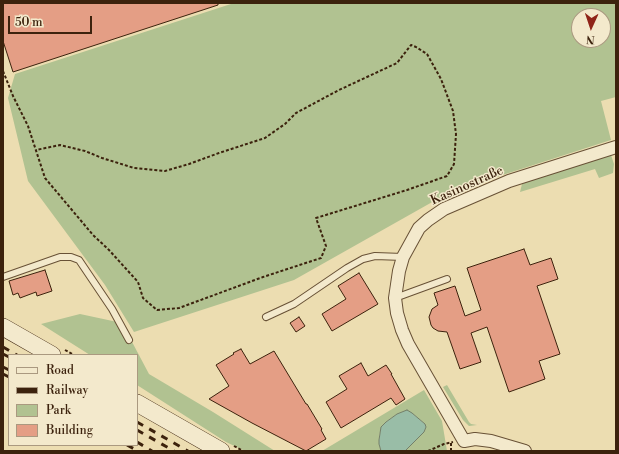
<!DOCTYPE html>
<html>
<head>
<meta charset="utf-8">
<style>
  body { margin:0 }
  #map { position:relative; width:619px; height:454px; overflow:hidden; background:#ecddb1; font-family:"Libre Bodoni",serif }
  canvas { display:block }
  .frame { position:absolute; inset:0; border:4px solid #3c220d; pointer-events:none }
  .legend { position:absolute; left:8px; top:354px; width:130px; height:92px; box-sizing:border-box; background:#f3e9cc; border:1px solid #aa9980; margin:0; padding:5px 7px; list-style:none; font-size:12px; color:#3c220d }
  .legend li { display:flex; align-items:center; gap:8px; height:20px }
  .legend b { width:20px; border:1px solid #aa9980 }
  .north { position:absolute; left:571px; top:8px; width:40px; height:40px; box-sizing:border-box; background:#f3e9cc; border:1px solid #aa9980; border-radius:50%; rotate:183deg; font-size:11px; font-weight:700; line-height:16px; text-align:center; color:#3c220d }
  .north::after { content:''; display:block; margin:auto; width:14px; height:18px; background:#8f2418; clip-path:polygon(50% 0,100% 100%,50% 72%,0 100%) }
  .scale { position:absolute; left:8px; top:16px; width:84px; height:18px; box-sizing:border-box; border:2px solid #3c220d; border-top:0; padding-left:5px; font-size:12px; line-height:14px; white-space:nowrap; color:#3c220d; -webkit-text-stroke:3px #f3e9cc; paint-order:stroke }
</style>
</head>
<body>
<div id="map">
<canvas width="619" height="454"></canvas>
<div class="frame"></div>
<ul class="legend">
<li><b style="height:5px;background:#f3e9cc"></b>Road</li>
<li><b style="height:5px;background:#3c220d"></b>Railway</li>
<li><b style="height:11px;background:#b1c291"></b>Park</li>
<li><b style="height:11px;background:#e49e85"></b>Building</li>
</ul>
<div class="north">N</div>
<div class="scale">50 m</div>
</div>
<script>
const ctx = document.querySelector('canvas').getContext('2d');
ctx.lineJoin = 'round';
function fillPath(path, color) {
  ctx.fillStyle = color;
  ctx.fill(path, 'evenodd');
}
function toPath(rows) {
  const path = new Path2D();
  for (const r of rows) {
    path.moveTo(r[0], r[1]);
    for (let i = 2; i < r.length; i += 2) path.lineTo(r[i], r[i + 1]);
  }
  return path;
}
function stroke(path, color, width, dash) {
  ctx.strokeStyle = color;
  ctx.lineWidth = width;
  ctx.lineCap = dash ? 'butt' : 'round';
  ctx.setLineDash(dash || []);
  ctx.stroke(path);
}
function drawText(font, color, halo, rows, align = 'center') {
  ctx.font = font + ' "Libre Bodoni",serif';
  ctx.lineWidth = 3;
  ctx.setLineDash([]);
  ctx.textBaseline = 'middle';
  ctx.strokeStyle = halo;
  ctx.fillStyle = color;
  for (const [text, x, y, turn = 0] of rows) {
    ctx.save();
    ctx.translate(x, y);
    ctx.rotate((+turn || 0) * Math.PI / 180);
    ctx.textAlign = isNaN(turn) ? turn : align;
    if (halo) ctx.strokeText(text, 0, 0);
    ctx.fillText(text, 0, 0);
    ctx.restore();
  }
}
fillPath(toPath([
  [234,3,616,3,616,97,601,101,611,140,450,192,294,280,134,332,105,285,28,181,8,98,15,74],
  [579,16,603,16,603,40,579,40],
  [611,155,614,164,613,173,599,178,595,169,520,192,522,184,526,182],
  [80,314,122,323,149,374,213,412,275,451,245,451,226,442,137,385,137,355,90,355,41,324],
  [447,385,469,422,471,424,477,425,469,426,463,420,443,387],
  [424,390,442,421,447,451,405,451,424,432,425,424,412,413,397,414,386,422,382,427,379,436,379,444,381,451,322,451]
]), '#b1c291');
const water = toPath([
  [407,410,412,413,425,424,426,427,424,432,405,451,381,451,379,444,379,440,381,427,386,422,397,414,407,410]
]);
fillPath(water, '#99bda7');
stroke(water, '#747f69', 1);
const building = toPath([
  [3,3,218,3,218,5,13,72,3,41,3,3],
  [524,249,530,265,551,258,558,279,537,286,560,354,539,361,545,379,509,392,487,327,471,333,481,362,460,369,447,332,438,331,433,328,431,325,429,317,432,309,438,305,434,293,455,286,465,316,481,310,467,268,524,249],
  [45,270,52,291,37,296,36,292,20,298,18,293,13,295,9,281,45,270],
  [359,273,378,304,332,331,322,314,346,299,338,286,359,273],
  [299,317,305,326,296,332,290,323,299,317],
  [241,349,250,364,274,351,306,404,307,404,322,429,321,430,326,439,306,451,252,423,209,399,229,386,216,365,234,354,233,353,241,349],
  [361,363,368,376,386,365,392,374,391,374,405,399,396,405,391,398,341,428,326,402,347,389,339,376,361,363]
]);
fillPath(building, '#e49e85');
stroke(building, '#3c220d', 1);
const lane = toPath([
  [3,277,60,257,71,257,79,260,112,309,129,340],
  [395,298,447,279],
  [266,317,294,304,347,268,363,259,375,256,403,257]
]);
const street = toPath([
  [464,441,408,344,402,330,397,313,395,298,399,271,403,257,419,228,428,220,444,209,509,181,616,147],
  [464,441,475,439,491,441,525,451]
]);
const secondary = toPath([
  [3,327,52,355],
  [137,403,221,451]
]);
stroke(lane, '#685136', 8);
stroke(street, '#685136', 14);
stroke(secondary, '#3c220d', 18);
stroke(toPath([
  [3,71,13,96,28,126,45,178,93,235,109,250,138,282,143,298,157,310,179,308,263,277,321,258,326,246,316,218,407,190,447,176,454,164,456,134,453,111,441,79,427,54,416,47,411,45,397,63,339,90,296,113,285,124,265,138,219,153,189,164,165,171,134,168,102,158,85,151,60,145,36,150],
  [65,350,74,355],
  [234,446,243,451],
  [428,451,444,444,453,442],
  [451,451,451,442]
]), '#3c220d', 2, [3, 2]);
stroke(lane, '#f3e9cc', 6);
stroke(street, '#f3e9cc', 12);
stroke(secondary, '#f3e9cc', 17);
stroke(toPath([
  [3,347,17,355],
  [3,354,9,357],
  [3,367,9,370],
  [3,374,9,377],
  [137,422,188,451],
  [137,430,174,451],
  [137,442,152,451],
  [127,445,138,451]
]), '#3c220d', 3, [7, 7]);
drawText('13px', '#3c220d', '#f3e9cc', [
  ["Kasinostraße",467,186,-24]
]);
</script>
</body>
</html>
